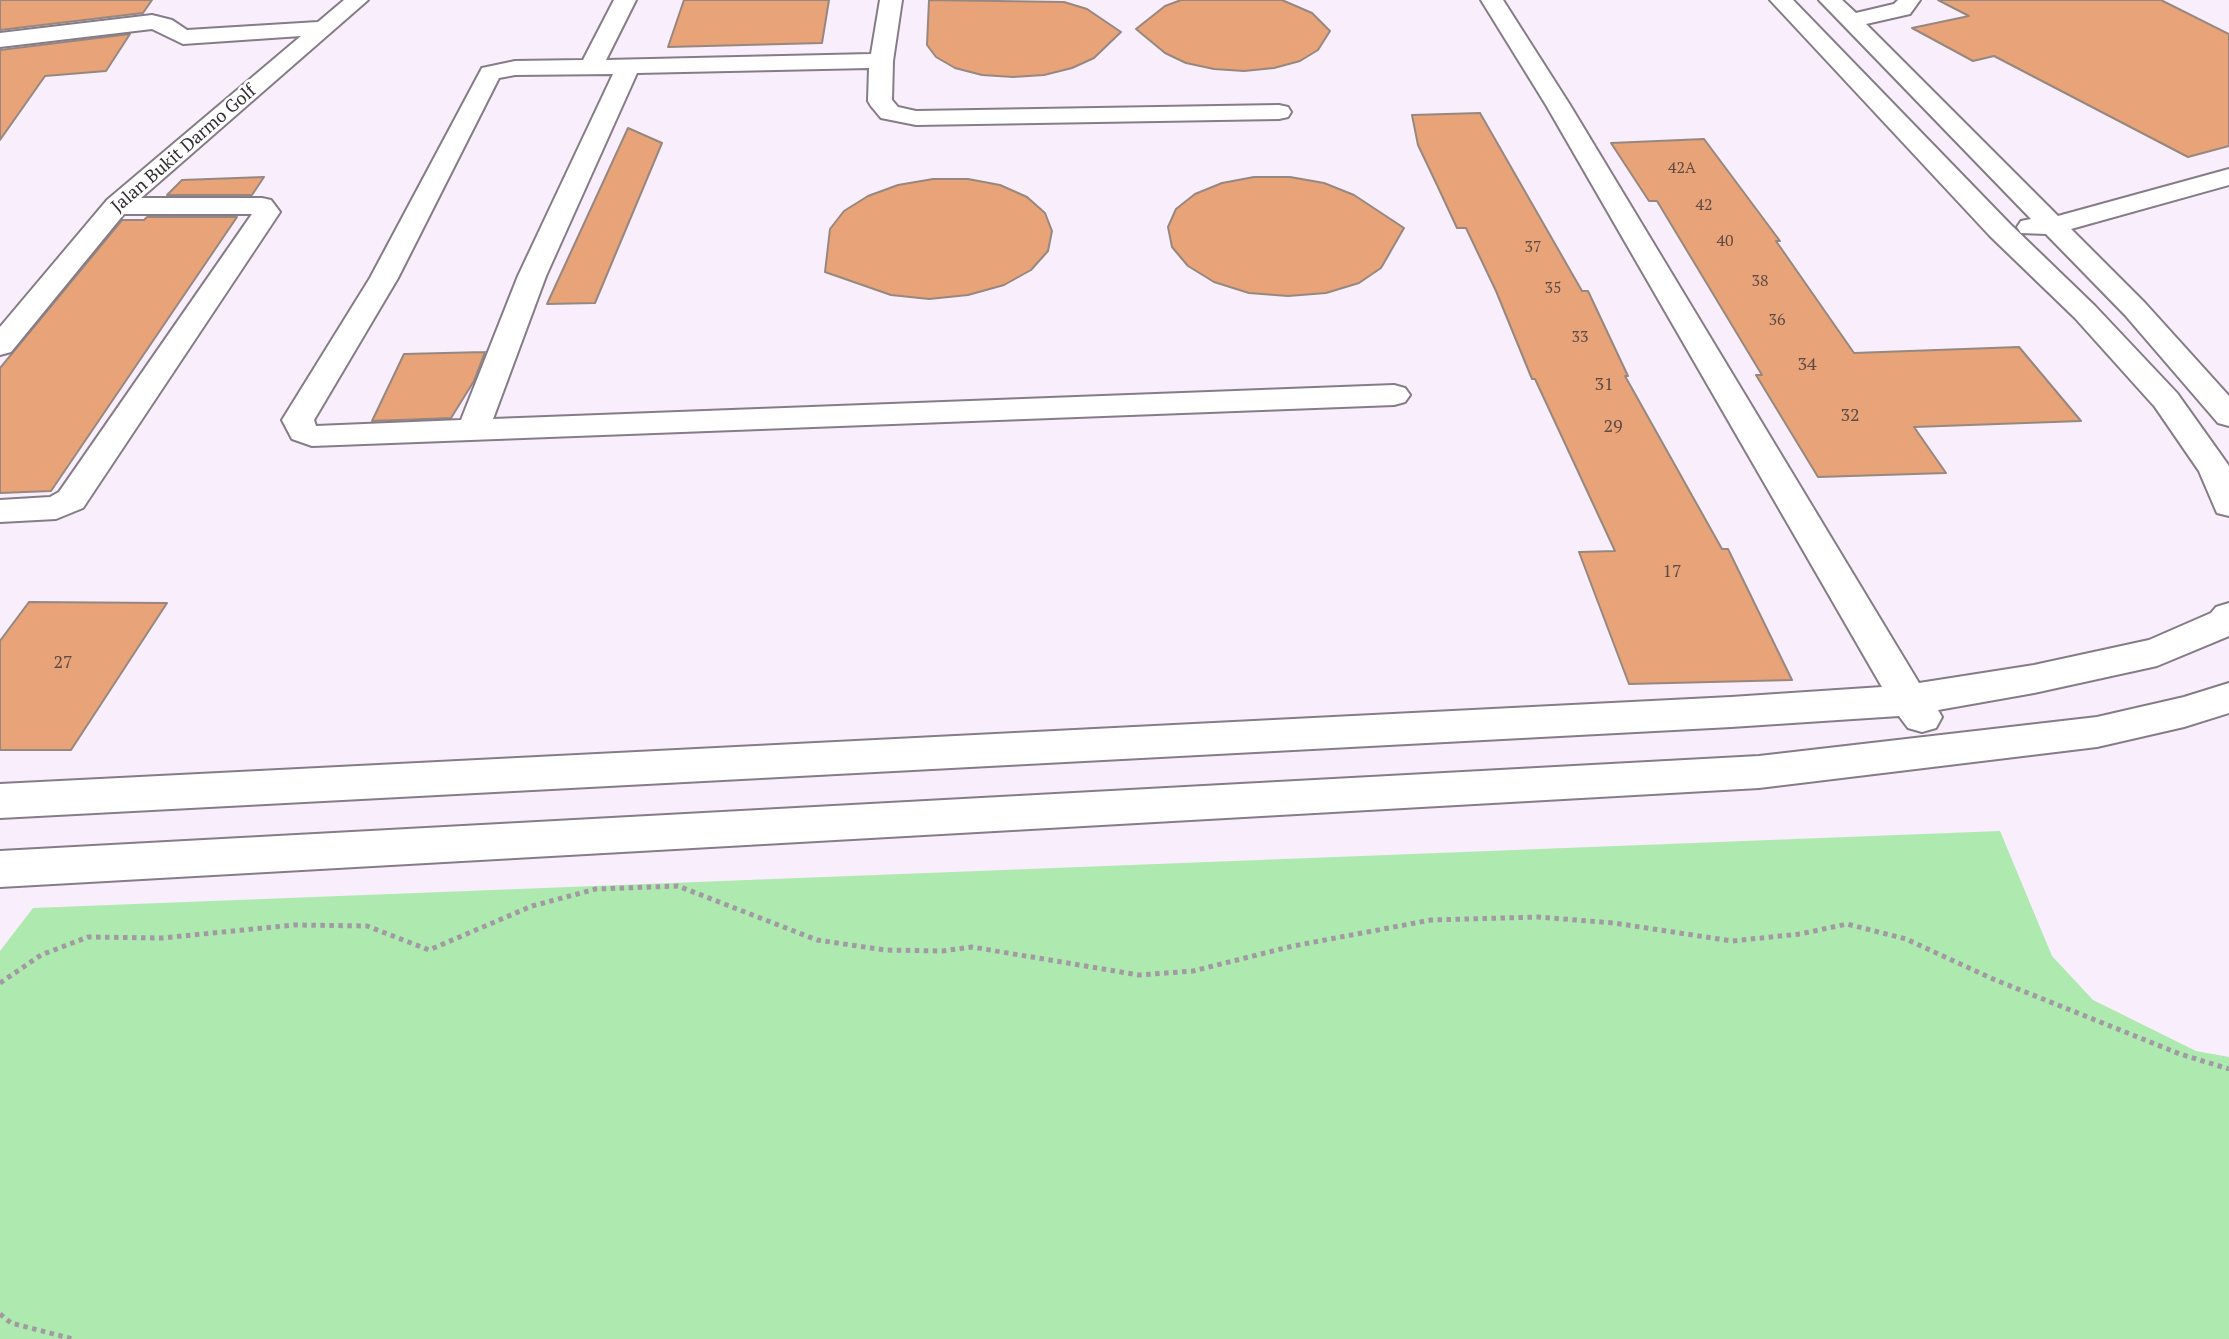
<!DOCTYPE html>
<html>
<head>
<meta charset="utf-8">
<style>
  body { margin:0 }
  canvas { display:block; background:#f9eefb }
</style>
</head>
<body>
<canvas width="2229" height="1339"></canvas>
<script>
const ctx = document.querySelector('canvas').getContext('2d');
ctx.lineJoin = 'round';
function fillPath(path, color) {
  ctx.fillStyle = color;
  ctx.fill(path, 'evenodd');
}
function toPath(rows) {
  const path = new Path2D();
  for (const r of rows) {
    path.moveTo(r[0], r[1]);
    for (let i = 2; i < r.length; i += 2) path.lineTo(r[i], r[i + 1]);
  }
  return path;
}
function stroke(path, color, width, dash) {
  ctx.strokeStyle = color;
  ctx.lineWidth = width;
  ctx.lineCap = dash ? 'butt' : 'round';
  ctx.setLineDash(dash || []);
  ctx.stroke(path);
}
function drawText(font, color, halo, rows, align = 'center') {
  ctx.font = font + ' "PT Serif",serif';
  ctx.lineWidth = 5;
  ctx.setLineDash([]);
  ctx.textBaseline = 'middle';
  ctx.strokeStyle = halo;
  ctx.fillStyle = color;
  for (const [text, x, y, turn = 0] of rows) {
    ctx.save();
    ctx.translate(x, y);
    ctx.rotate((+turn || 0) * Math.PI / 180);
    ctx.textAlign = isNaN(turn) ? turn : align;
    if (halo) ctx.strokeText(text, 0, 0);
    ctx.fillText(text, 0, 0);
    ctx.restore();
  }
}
fillPath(toPath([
  [2000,831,2052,956,2093,1000,2196,1051,2229,1057,2229,1339,0,1339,0,951,33,908]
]), '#aee9af');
const building = toPath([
  [0,0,152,0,143,13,0,30,0,0],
  [684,0,829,0,822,43,668,47,684,0],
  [929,0,1064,2,1087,9,1121,32,1094,58,1072,68,1044,75,1013,77,982,75,955,68,936,57,927,45,929,0],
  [1181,0,1282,0,1312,13,1330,31,1318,50,1300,61,1274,68,1244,71,1214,69,1186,63,1165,53,1136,29,1165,6,1181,0],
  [1938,0,2161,0,2229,34,2229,146,2188,157,1994,56,1973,61,1912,28,1969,16,1938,0],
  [130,34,106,71,45,76,0,140,0,50,130,34],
  [1480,113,1582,291,1588,291,1628,376,1625,376,1722,549,1728,549,1792,680,1629,684,1579,552,1615,551,1535,379,1532,379,1496,291,1466,228,1457,228,1437,185,1418,145,1412,115,1480,113],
  [628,128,662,143,595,303,547,304,628,128],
  [1704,139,1780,241,1776,241,1854,353,2019,347,2081,421,1914,427,1946,473,1818,477,1756,375,1762,375,1657,201,1649,201,1611,143,1704,139],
  [264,177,252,195,167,195,182,180,264,177],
  [1254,177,1290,177,1324,183,1354,195,1404,228,1381,268,1359,283,1326,293,1288,296,1249,293,1214,282,1188,266,1172,247,1168,227,1176,209,1195,194,1222,183,1254,177],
  [933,179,968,179,1000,185,1027,197,1045,213,1052,231,1048,251,1031,270,1004,285,968,295,929,299,891,295,825,272,830,229,844,211,868,196,898,185,933,179],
  [147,217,237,217,51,491,0,493,0,368,122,220,144,220,147,217],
  [485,352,474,381,451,418,372,421,404,354,485,352],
  [29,602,167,603,71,750,0,750,0,641,29,602]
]);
fillPath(building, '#e8a378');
stroke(building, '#968880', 2);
const minor = toPath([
  [344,0,368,0,141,198,262,198,271,200,280,212,83,508,56,519,0,522,0,500,50,497,59,492,252,214,124,214,11,352,0,355,0,327,107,200,301,36,183,44,152,29,0,47,0,33,152,15,172,20,187,30,318,22,344,0],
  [614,0,636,0,606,60,871,54,880,0,902,0,893,61,892,100,898,107,916,111,1279,105,1288,107,1291,112,1288,117,1279,119,916,125,881,118,871,106,868,101,869,68,637,73,546,276,493,419,1394,385,1405,388,1410,395,1405,402,1394,405,312,446,292,439,282,420,370,278,482,68,515,61,583,60,614,0],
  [613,74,518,276,461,420,316,426,314,420,398,278,499,78,515,75,613,74],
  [1481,0,1503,0,1570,105,1919,683,2034,665,2149,640,2211,613,2216,607,2229,603,2229,636,2157,666,2034,693,1938,710,1942,717,1936,728,1922,732,1908,728,1899,716,1731,727,0,818,0,784,1731,697,1882,687,1546,105,1481,0],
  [1770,0,1793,0,2010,224,2095,306,2177,393,2229,466,2229,516,2217,513,2199,471,2155,407,2075,318,1990,236,1770,0],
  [1819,0,1842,0,1856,13,1894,4,1898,0,1920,0,1910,14,1866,24,2058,216,2229,169,2229,185,2071,229,2145,303,2229,396,2229,426,2218,423,2125,315,2046,234,2021,233,2017,227,2021,221,2031,219,1819,0],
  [2229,683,2229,713,2184,727,2097,747,1759,788,0,887,0,851,1759,756,2097,717,2184,697,2229,683]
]);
stroke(minor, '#857c87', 4);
stroke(toPath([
  [0,983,41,955,88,937,162,938,294,925,367,926,429,950,532,906,596,889,678,886,817,940,885,950,942,951,972,947,1139,975,1193,971,1293,946,1431,920,1538,917,1614,923,1732,941,1800,934,1847,924,1906,939,1993,979,2180,1054,2229,1069],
  [0,1314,11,1323,73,1339]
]), '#a29aa3', 5, [4.5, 4.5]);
fillPath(minor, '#fff');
drawText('16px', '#604b44', null, [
  ["42A",1682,168],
  ["42",1704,205],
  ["40",1725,241],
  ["37",1533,247],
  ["38",1760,281],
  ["35",1553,288],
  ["36",1777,320],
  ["33",1580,337]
]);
drawText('18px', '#322e33', '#fff', [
  ["Jalan Bukit Darmo Golf",184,149,-41]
]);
drawText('18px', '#604b44', null, [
  ["34",1807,365],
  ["31",1604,385],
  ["32",1850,416],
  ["29",1613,427],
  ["17",1672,572],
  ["27",63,663]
]);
</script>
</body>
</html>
